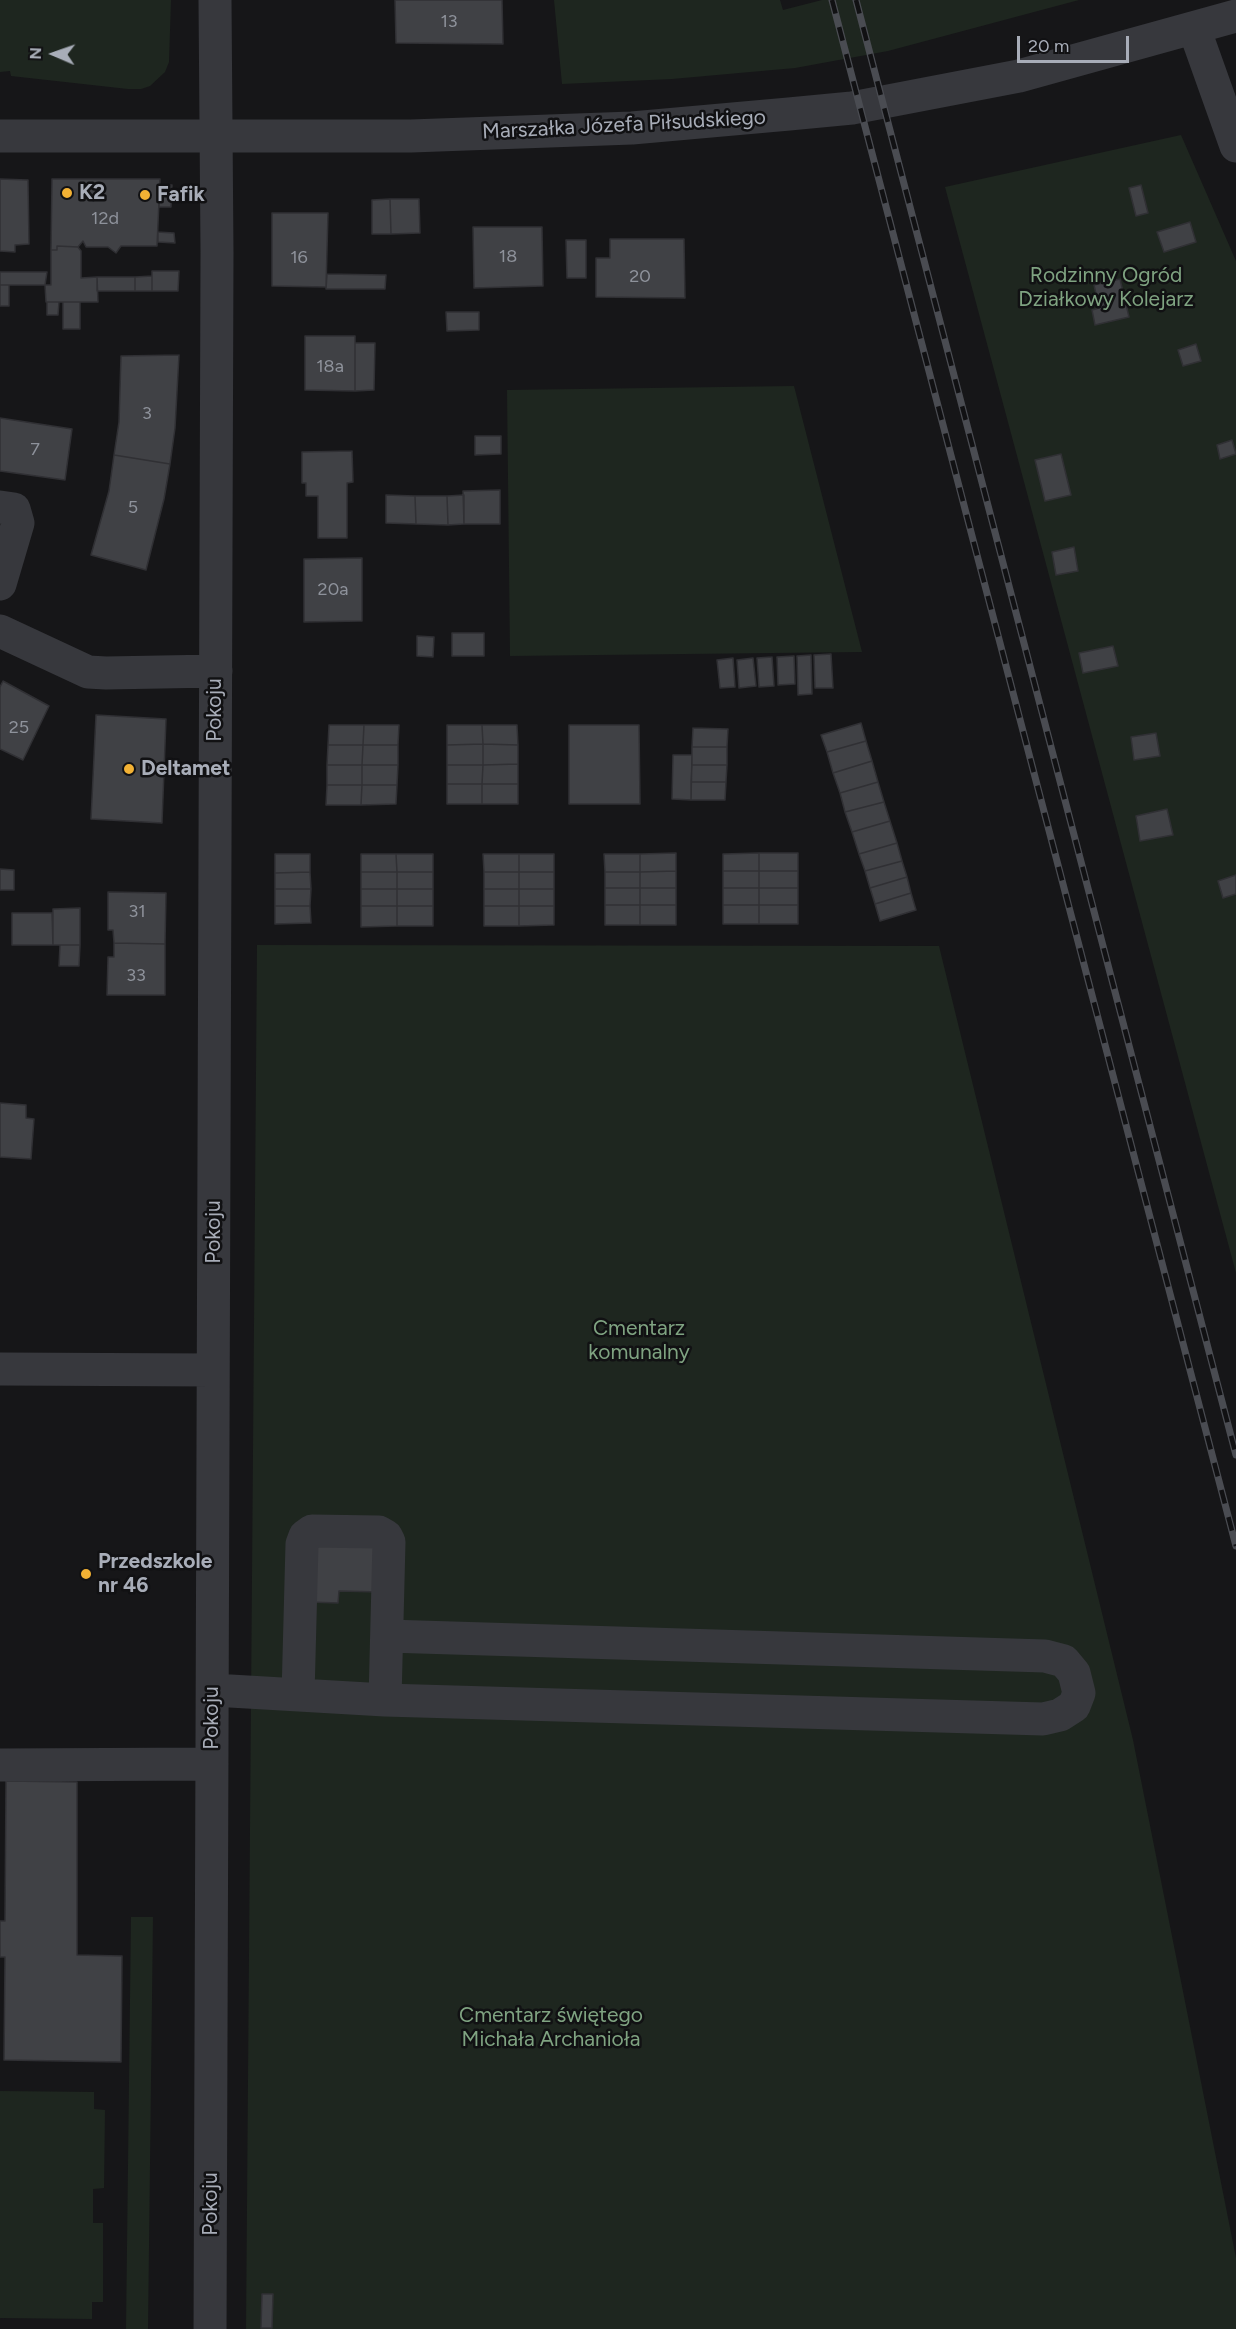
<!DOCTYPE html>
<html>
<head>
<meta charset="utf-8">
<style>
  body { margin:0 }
  #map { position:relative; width:1236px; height:2329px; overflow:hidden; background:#161618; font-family:Figtree,sans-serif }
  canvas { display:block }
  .north { position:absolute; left:24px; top:24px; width:60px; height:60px; -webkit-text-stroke:4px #111113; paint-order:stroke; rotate:272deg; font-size:16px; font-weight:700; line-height:24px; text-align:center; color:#a8adb8 }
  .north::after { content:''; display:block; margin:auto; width:21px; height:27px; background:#a8adb8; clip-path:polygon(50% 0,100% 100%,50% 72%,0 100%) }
  .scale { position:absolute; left:1017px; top:36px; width:112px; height:27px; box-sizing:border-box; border:3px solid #a8adb8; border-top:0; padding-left:8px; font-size:18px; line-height:21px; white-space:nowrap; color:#a8adb8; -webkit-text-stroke:4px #111113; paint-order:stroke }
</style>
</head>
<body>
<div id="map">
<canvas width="1236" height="2329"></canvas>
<div class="north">N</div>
<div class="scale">20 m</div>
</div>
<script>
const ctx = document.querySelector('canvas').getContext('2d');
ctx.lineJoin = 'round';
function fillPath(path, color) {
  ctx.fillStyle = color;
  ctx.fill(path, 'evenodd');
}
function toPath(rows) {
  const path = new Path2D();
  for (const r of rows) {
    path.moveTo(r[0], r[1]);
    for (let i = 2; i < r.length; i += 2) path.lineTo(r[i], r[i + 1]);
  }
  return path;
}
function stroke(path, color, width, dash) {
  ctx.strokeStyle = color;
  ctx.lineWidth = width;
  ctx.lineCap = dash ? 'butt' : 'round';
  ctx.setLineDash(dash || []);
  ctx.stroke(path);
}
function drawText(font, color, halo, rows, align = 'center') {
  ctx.font = font + ' Figtree,sans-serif';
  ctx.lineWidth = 5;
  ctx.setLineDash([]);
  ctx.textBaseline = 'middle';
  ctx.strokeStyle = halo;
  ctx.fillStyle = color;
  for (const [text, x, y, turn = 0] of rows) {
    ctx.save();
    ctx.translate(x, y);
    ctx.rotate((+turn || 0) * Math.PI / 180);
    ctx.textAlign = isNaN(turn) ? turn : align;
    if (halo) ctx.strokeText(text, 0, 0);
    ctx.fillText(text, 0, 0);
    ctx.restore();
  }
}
fillPath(toPath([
  [0,0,171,0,169,62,165,72,150,86,141,89,128,89,11,76,10,71,0,72],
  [554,0,780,0,783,10,822,0,1079,0,888,51,795,68,672,79,562,84],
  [1181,135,1236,261,1236,1273,945,187],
  [794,386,862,652,510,656,507,390],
  [257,945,939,946,1133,1740,1236,2258,1236,2329,246,2329],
  [131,1917,153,1917,148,2329,126,2329],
  [0,2091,94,2092,94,2109,105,2110,104,2188,93,2189,93,2223,103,2223,103,2302,92,2302,92,2319,0,2318]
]), '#1e261f');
const building = toPath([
  [395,0,502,0,503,44,396,43,395,0],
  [0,179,28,180,29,244,15,245,15,252,0,251,0,179],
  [52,179,160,179,157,246,121,246,116,253,108,247,86,247,83,241,78,247,57,246,57,250,51,250,52,179],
  [160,185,172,185,171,207,159,207,160,185],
  [1141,185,1148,213,1136,216,1129,188,1141,185],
  [390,199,419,199,420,233,391,234,390,199],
  [390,199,391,234,372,234,372,200,390,199],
  [272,213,328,213,326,287,272,286,272,213],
  [1190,222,1196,242,1164,252,1157,232,1190,222],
  [473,227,542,227,543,286,474,288,473,227],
  [158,232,174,233,175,243,158,242,158,232],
  [610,239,684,239,685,298,596,297,596,258,610,258,610,239],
  [566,240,586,240,586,278,567,278,566,240],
  [57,246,78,247,81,251,81,278,97,277,98,302,46,302,45,285,51,285,51,250,57,250,57,246],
  [152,271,179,271,178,291,152,291,152,271],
  [0,272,47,272,45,285,0,285,0,272],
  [327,274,386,275,385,289,326,289,327,274],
  [152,276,152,291,135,291,135,277,152,276],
  [97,277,135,277,135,291,97,291,97,277],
  [1120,279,1129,317,1095,325,1092,310,1099,308,1094,285,1120,279],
  [0,285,9,285,9,306,0,306,0,285],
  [47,302,59,302,58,315,47,315,47,302],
  [63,302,80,302,80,329,63,329,63,302],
  [446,312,479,312,479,330,447,331,446,312],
  [305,336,355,336,355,391,305,390,305,336],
  [355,343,375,343,374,390,355,391,355,343],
  [1196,344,1201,361,1183,366,1178,350,1196,344],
  [179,355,175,428,170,464,114,455,119,422,121,356,179,355],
  [0,418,72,429,65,480,0,471,0,418],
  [475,436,501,436,501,454,475,455,475,436],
  [1232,440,1236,454,1220,459,1217,445,1232,440],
  [352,451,353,482,347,483,347,538,318,538,318,496,306,496,306,483,302,483,302,452,352,451],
  [1061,454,1071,495,1045,501,1035,460,1061,454],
  [114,455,170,464,164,499,146,570,91,555,109,491,114,455],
  [500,490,500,524,464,524,463,491,500,490],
  [386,495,415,496,416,524,386,523,386,495],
  [464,495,464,524,448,525,447,496,464,495],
  [415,496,447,496,448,525,416,524,415,496],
  [1074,547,1078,571,1056,575,1052,552,1074,547],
  [362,558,362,621,304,622,304,559,362,558],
  [452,633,484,633,484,656,452,656,452,633],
  [417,636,434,637,433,657,417,656,417,636],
  [1113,646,1118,666,1083,673,1079,653,1113,646],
  [831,654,833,688,815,688,814,655,831,654],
  [811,655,812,694,798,695,797,656,811,655],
  [794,656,795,684,778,685,777,657,794,656],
  [772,657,774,686,759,687,757,658,772,657],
  [733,658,735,687,720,688,717,660,733,658],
  [753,658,756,686,739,688,737,660,753,658],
  [3,681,49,706,23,760,0,749,0,687,3,681],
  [96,715,166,719,162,823,91,819,96,715],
  [861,723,866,741,827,752,821,735,861,723],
  [329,725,364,725,363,745,328,745,329,725],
  [364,725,399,725,398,745,363,745,364,725],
  [447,725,482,725,483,744,447,745,447,725],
  [482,725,517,725,518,745,483,744,482,725],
  [569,725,639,725,640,804,569,804,569,725],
  [693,728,728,729,727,747,692,747,693,728],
  [1156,733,1160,756,1134,760,1131,737,1156,733],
  [866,741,872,761,833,773,827,752,866,741],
  [483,744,483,765,447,765,447,745,483,744],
  [483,744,518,745,518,764,483,765,483,744],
  [328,745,363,745,362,765,327,765,328,745],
  [363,745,398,745,398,765,362,765,363,745],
  [692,747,727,747,727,765,692,765,692,747],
  [673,755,692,755,691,800,672,799,673,755],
  [872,761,878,782,840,793,833,773,872,761],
  [518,764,518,784,482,784,483,765,518,764],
  [327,765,362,765,362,785,327,785,327,765],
  [362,765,398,765,397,785,362,785,362,765],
  [447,765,483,765,482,784,447,784,447,765],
  [692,765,727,765,726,782,691,782,692,765],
  [691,782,726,782,725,800,691,800,691,782],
  [878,782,884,802,845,812,840,793,878,782],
  [447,784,482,784,482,804,447,804,447,784],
  [482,784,518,784,518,804,482,804,482,784],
  [327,785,362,785,361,805,326,805,327,785],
  [362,785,397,785,396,804,361,805,362,785],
  [884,802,890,821,852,832,845,812,884,802],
  [1167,809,1173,835,1140,841,1136,816,1167,809],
  [890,821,897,843,859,854,852,832,890,821],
  [897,843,902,861,865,871,859,854,897,843],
  [676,853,676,871,640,872,640,854,676,853],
  [759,853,759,871,723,871,723,854,759,853],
  [759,853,798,853,798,871,759,871,759,853],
  [275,854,310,854,310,872,275,873,275,854],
  [361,854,396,854,397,872,361,872,361,854],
  [396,854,433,854,433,872,397,872,396,854],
  [483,854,519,854,519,872,484,872,483,854],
  [519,854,554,854,554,872,519,872,519,854],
  [604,854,640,854,640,872,605,872,604,854],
  [902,861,907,877,870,888,865,871,902,861],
  [0,869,14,870,14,890,0,890,0,869],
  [676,871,676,888,640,888,640,872,676,871],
  [723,871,759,871,759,888,723,888,723,871],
  [759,871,798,871,798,888,759,888,759,871],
  [310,872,311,889,275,889,275,873,310,872],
  [361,872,397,872,397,889,361,889,361,872],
  [397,872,433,872,433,889,397,889,397,872],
  [484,872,519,872,519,889,484,889,484,872],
  [519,872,554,872,554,889,519,889,519,872],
  [605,872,640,872,640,888,605,888,605,872],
  [1236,875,1236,894,1223,898,1218,881,1236,875],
  [907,877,911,893,875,904,870,888,907,877],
  [605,888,640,888,640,905,605,905,605,888],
  [640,888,676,888,676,905,640,905,640,888],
  [723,888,759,888,759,905,723,905,723,888],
  [759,888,798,888,798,905,759,905,759,888],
  [275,889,311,889,310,906,275,906,275,889],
  [361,889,397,889,397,906,361,906,361,889],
  [397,889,433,889,433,906,397,906,397,889],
  [484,889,519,889,519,906,484,906,484,889],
  [519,889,554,889,554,906,519,906,519,889],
  [108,892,166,893,165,944,114,943,113,930,108,930,108,892],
  [911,893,916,910,880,921,875,904,911,893],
  [605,905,640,905,640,925,605,925,605,905],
  [640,905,676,905,676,925,640,925,640,905],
  [723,905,759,905,759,924,723,924,723,905],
  [759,905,798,905,798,924,759,924,759,905],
  [275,906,310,906,311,923,275,924,275,906],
  [361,906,397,906,397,926,361,927,361,906],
  [397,906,433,906,433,926,397,926,397,906],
  [484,906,519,906,519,926,484,926,484,906],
  [519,906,554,906,554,925,519,926,519,906],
  [80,908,80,945,53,945,53,909,80,908],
  [12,913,52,913,53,945,12,945,12,913],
  [114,943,165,944,165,995,107,995,108,957,114,957,114,943],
  [60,945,80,945,79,966,59,966,60,945],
  [0,1103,26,1105,26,1118,34,1119,31,1159,0,1157,0,1103],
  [310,1544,381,1545,380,1592,339,1591,338,1603,309,1602,310,1544],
  [6,1781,77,1782,77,1955,122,1956,121,2062,4,2060,5,1957,0,1957,0,1921,5,1921,6,1781],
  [262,2294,273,2294,272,2328,261,2328,262,2294]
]);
fillPath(building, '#404145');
stroke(building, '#303034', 1.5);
stroke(toPath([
  [1194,28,1236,146],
  [0,136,411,136,632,128,789,114,852,108,1019,76,1236,16],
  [0,507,14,509,18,523,0,584],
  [0,631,88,672,106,673,216,671],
  [0,1369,213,1370],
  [213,1690,385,1700,1043,1719,1060,1715,1074,1706,1079,1693,1074,1673,1064,1661,1045,1656,387,1636],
  [298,1695,302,1544,305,1536,312,1531,379,1532,386,1536,389,1542,385,1700],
  [0,1765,212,1764],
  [210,2329,217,252,215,0]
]), '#37383d', 33);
const rail = toPath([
  [832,0,1236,1546],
  [856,0,1236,1455]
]);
stroke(rail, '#4a4c52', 7);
stroke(rail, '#111113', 4.5, [14]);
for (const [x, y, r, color] of [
  [67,193,6,"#f2b134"],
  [145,195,6,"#f2b134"],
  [129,769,6,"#f2b134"],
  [86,1574,6,"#f2b134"]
]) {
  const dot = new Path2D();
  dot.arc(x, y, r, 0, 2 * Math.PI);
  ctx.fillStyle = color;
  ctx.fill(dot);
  stroke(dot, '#111113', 2);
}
drawText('18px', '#8e929b', null, [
  ["13",449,22],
  ["12d",105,219],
  ["18",508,257],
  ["16",299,258],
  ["20",640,277],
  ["18a",330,367],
  ["3",147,414],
  ["7",35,450],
  ["5",133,508],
  ["20a",333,590],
  ["25",19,728],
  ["31",137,912],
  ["33",136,976]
]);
drawText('21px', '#a8adb8', '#111113', [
  ["Marszałka Józefa Piłsudskiego",624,125,-3],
  ["Pokoju",215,710,-90],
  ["Pokoju",214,1232,-90],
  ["Pokoju",212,1718,-90],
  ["Pokoju",211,2204,-90]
]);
drawText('bold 21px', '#a8adb8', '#111113', [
  ["K2",79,193],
  ["Fafik",157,195],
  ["Deltamet",141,769],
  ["Przedszkole",98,1562],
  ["nr 46",98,1586]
], 'left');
drawText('21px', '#7fa381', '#111113', [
  ["Rodzinny Ogród",1106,276],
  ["Działkowy Kolejarz",1106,300],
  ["Cmentarz",639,1329],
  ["komunalny",639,1353],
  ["Cmentarz świętego",551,2016],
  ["Michała Archanioła",551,2040]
]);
</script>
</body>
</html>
